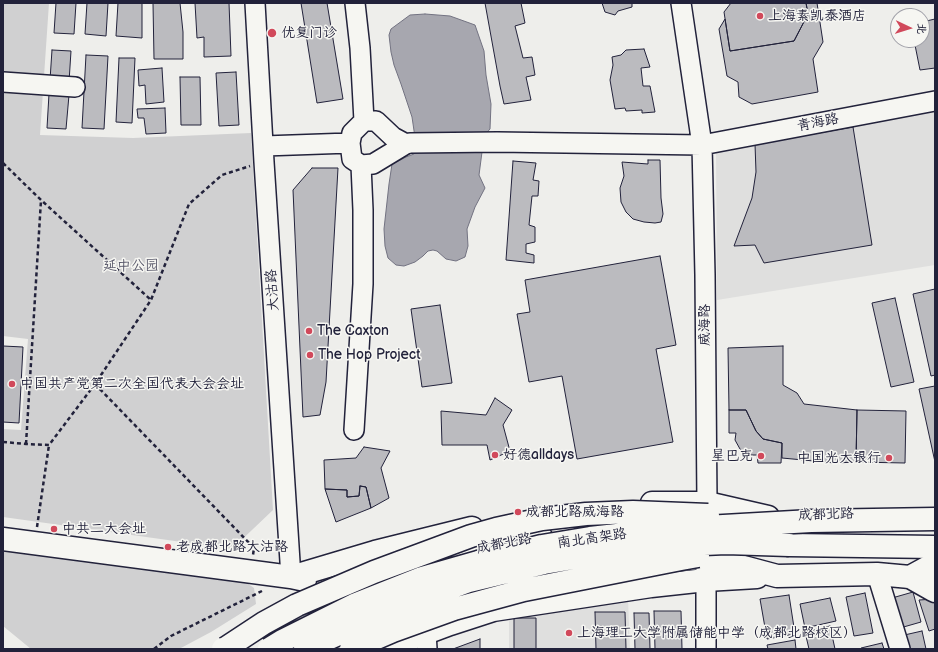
<!DOCTYPE html>
<html>
<head>
<meta charset="utf-8">
<style>
  body { margin:0 }
  #map { position:relative; width:938px; height:652px; overflow:hidden; background:#eeeeeb; font-family:"Balsamiq Sans","LXGW WenKai TC",sans-serif }
  canvas { display:block }
  .frame { position:absolute; inset:0; border:4px solid #22223b; pointer-events:none }
  .north { position:absolute; left:890px; top:8px; width:40px; height:40px; box-sizing:border-box; background:#f6f6f2; border:1px solid #a1a1a9; border-radius:50%; rotate:94deg; font-size:11px; font-weight:700; line-height:16px; text-align:center; color:#22223b }
  .north::after { content:''; display:block; margin:auto; width:14px; height:18px; background:#d1495b; clip-path:polygon(50% 0,100% 100%,50% 72%,0 100%) }
</style>
</head>
<body>
<div id="map">
<canvas width="938" height="652"></canvas>
<div class="frame"></div>
<div class="north">北</div>
</div>
<script>
const ctx = document.querySelector('canvas').getContext('2d');
ctx.lineJoin = 'round';
function fillPath(path, color) {
  ctx.fillStyle = color;
  ctx.fill(path, 'evenodd');
}
function toPath(rows) {
  const path = new Path2D();
  for (const r of rows) {
    path.moveTo(r[0], r[1]);
    for (let i = 2; i < r.length; i += 2) path.lineTo(r[i], r[i + 1]);
  }
  return path;
}
function stroke(path, color, width, dash) {
  ctx.strokeStyle = color;
  ctx.lineWidth = width;
  ctx.lineCap = dash ? 'butt' : 'round';
  ctx.setLineDash(dash || []);
  ctx.stroke(path);
}
function drawText(font, color, halo, rows, align = 'center') {
  ctx.font = font + ' "Balsamiq Sans","LXGW WenKai TC",sans-serif';
  ctx.lineWidth = 3;
  ctx.setLineDash([]);
  ctx.textBaseline = 'middle';
  ctx.strokeStyle = halo;
  ctx.fillStyle = color;
  for (const [text, x, y, turn = 0] of rows) {
    ctx.save();
    ctx.translate(x, y);
    ctx.rotate((+turn || 0) * Math.PI / 180);
    ctx.textAlign = isNaN(turn) ? turn : align;
    if (halo) ctx.strokeText(text, 0, 0);
    ctx.fillText(text, 0, 0);
    ctx.restore();
  }
}
fillPath(toPath([
  [935,110,935,265,717,300,716,151],
  [628,599,630,649,509,649,509,617]
]), '#dfdfde');
fillPath(toPath([
  [3,3,49,3,40,135,133,138,251,133,273,510,232,549,3,517,3,429,21,430,28,339,3,336],
  [3,551,227,580,244,581,254,588,256,604,211,632,179,649,31,649,3,626]
]), '#d0d0d1');
const water = toPath([
  [425,14,450,16,475,25,484,51,486,75,491,104,490,129,482,138,482,152,479,175,485,188,475,207,467,229,468,246,465,257,456,261,446,259,437,251,433,250,428,251,423,256,415,262,404,266,396,265,388,258,385,246,384,229,389,184,392,164,406,157,414,154,417,151,412,117,401,84,394,65,391,52,389,35,391,29,410,15,425,14]
]);
fillPath(water, '#a7a7af');
stroke(water, '#727281', 1);
const building = toPath([
  [56,3,76,3,74,34,54,33,56,3],
  [87,3,108,3,106,36,85,34,87,3],
  [118,3,142,3,142,38,116,36,118,3],
  [153,3,180,3,183,32,183,59,154,59,153,3],
  [195,3,229,3,231,56,204,57,204,37,197,38,195,3],
  [301,3,327,3,343,99,317,103,301,3],
  [485,3,521,3,525,23,515,26,523,58,532,57,535,75,526,77,531,100,504,104,500,86,485,3],
  [602,3,632,3,632,7,618,11,615,15,605,12,602,3],
  [731,3,806,3,808,14,794,41,730,51,724,12,731,3],
  [806,3,817,3,823,42,813,59,818,92,752,104,739,97,738,82,727,76,719,29,725,19,730,51,794,41,808,14,806,3],
  [935,19,935,68,920,70,914,40,922,40,922,22,935,19],
  [644,49,650,67,641,68,643,86,650,86,655,112,642,113,642,110,626,111,625,108,615,109,610,80,613,65,612,57,621,55,626,50,644,49],
  [52,50,71,51,69,82,50,80,52,50],
  [86,55,108,56,104,129,82,128,86,55],
  [119,58,135,58,132,123,116,122,119,58],
  [162,68,164,102,146,104,145,85,139,86,138,70,162,68],
  [236,72,239,125,219,126,216,73,236,72],
  [180,77,200,77,201,125,181,125,180,77],
  [49,94,69,95,66,129,47,128,49,94],
  [165,108,166,133,146,134,144,118,138,118,137,109,165,108],
  [853,127,872,245,764,263,755,245,734,246,752,198,756,172,755,144,853,127],
  [648,160,660,160,661,198,663,214,661,222,655,223,644,222,633,219,626,212,621,202,620,188,624,176,622,162,648,164,648,160],
  [513,161,536,163,533,180,539,181,538,196,532,196,529,225,535,227,535,242,526,244,526,253,534,255,534,263,506,260,513,161],
  [312,168,338,168,326,382,320,415,303,417,293,190,312,168],
  [660,256,676,345,656,349,673,442,577,459,562,376,529,382,517,314,530,312,525,280,660,256],
  [935,289,935,375,931,376,913,294,935,289],
  [895,298,914,382,891,387,872,303,895,298],
  [440,305,452,383,422,387,411,309,440,305],
  [3,346,23,347,19,423,3,422,3,346],
  [783,346,783,385,797,393,804,404,857,410,856,462,835,463,782,458,782,443,763,439,756,431,746,410,729,410,728,348,783,346],
  [935,386,935,462,919,389,935,386],
  [495,398,512,410,503,425,510,451,490,460,487,445,442,445,441,411,486,415,495,398],
  [729,410,746,410,756,431,763,439,782,443,781,463,758,463,757,455,747,455,740,449,735,440,736,433,729,433,729,410],
  [857,410,906,411,905,463,856,462,857,410],
  [364,447,390,451,381,468,389,498,371,508,366,487,360,486,359,496,347,497,347,490,325,489,324,460,356,458,364,447],
  [360,486,366,487,371,508,336,522,325,489,347,490,347,497,359,496,360,486],
  [913,592,921,622,900,628,892,598,913,592],
  [865,593,873,633,854,636,846,597,865,593],
  [789,595,795,634,767,639,760,599,789,595],
  [830,598,836,621,805,628,800,604,830,598],
  [935,599,935,629,929,631,919,600,935,599],
  [654,611,681,611,682,649,655,649,654,611],
  [595,612,625,612,626,649,596,649,595,612],
  [634,613,649,613,650,649,635,649,634,613],
  [514,618,536,618,536,649,514,649,514,618],
  [830,626,835,649,809,649,805,632,830,626],
  [922,631,926,649,904,649,900,636,922,631],
  [480,639,480,649,453,649,480,639],
  [795,640,796,649,768,649,767,645,795,640],
  [882,643,884,649,861,649,861,648,882,643]
]);
fillPath(building, '#bbbbbf');
stroke(building, '#22223b', 1);
const minor = toPath([
  [255,3,264,162,291,577],
  [355,3,360,48,364,121],
  [681,3,702,145,705,275,707,503,706,518],
  [3,82,75,87],
  [406,144,393,137,376,121,364,121,352,133,350,143,352,159,361,165,373,164,406,144,410,143,497,142,702,145,935,101],
  [264,146,350,143],
  [354,430,363,284,363,210,361,165],
  [706,566,706,649],
  [877,574,900,649],
  [426,633,427,649]
]);
const major = toPath([
  [652,503,707,503,768,517],
  [3,539,291,577,305,580],
  [680,560,706,557,777,576,877,574,910,577,932,565,935,565],
  [422,562,493,546,541,537],
  [291,577,375,552,472,528],
  [910,577,933,590,935,591],
  [383,649,450,624,493,610,651,586,706,580,757,577]
]);
const highway = toPath([
  [789,545,935,547],
  [910,577,935,577]
]);
stroke(minor, '#22223b', 22);
stroke(major, '#22223b', 25);
stroke(highway, '#22223b', 25);
stroke(toPath([
  [3,163,41,200,151,300],
  [95,384,254,548,253,555],
  [3,442,26,444,49,445,95,384,151,300,189,204,222,175,250,166],
  [26,444,41,200],
  [37,527,49,445],
  [154,649,171,636,262,591]
]), '#22223b', 2.5, [4, 3]);
stroke(minor, '#f6f6f2', 19);
stroke(major, '#f6f6f2', 22);
stroke(highway, '#f6f6f2', 22);
const highwayBridge = toPath([
  [223,649,226,648,264,623,297,605,374,572,471,536,496,529,542,519,586,514,633,512,708,515],
  [269,649,282,641,354,605,422,578,478,562,542,546,590,538,671,529,811,521,935,519],
  [305,649,401,606,469,581,544,563,638,547,726,543,789,545],
  [351,649,393,631,454,609,524,590,681,559,698,556]
]);
stroke(highwayBridge, '#22223b', 25, []);
stroke(highwayBridge, '#f6f6f2', 22);
for (const [x, y, r, color] of [
  [760,16,4,"#d1495b"],
  [272,33,5,"#d1495b"],
  [309,331,4,"#d1495b"],
  [310,355,4,"#d1495b"],
  [12,384,4,"#d1495b"],
  [495,455,4,"#d1495b"],
  [761,456,4,"#d1495b"],
  [889,458,4,"#d1495b"],
  [518,512,4,"#d1495b"],
  [54,529,4,"#d1495b"],
  [168,547,4,"#d1495b"],
  [569,633,4,"#d1495b"]
]) {
  const dot = new Path2D();
  dot.arc(x, y, r, 0, 2 * Math.PI);
  ctx.fillStyle = color;
  ctx.fill(dot);
  stroke(dot, '#f6f6f2', 1.5);
}
drawText('14px', '#22223b', '#f6f6f2', [
  ["上海素凯泰酒店",768,16],
  ["优复门诊",281,33],
  ["The Caxton",317,331],
  ["The Hop Project",318,355],
  ["中国共产党第二次全国代表大会会址",20,384],
  ["好德alldays",503,455],
  ["星巴克",753,456,"right"],
  ["中国光大银行",881,458,"right"],
  ["成都北路威海路",526,512],
  ["中共二大会址",62,529],
  ["老成都北路大沽路",176,547],
  ["上海理工大学附属储能中学（成都北路校区）",577,633]
], 'left');
drawText('14px', '#22223b', '#f6f6f2', [
  ["青海路",818,123,-11],
  ["大沽路",273,290,-94],
  ["威海路",705,325,-90],
  ["成都北路",826,515,-2],
  ["南北高架路",592,539,-8],
  ["成都北路",504,544,-11]
]);
drawText('14px', '#565668', '#f6f6f2', [
  ["延中公园",131,266]
]);
</script>
</body>
</html>
